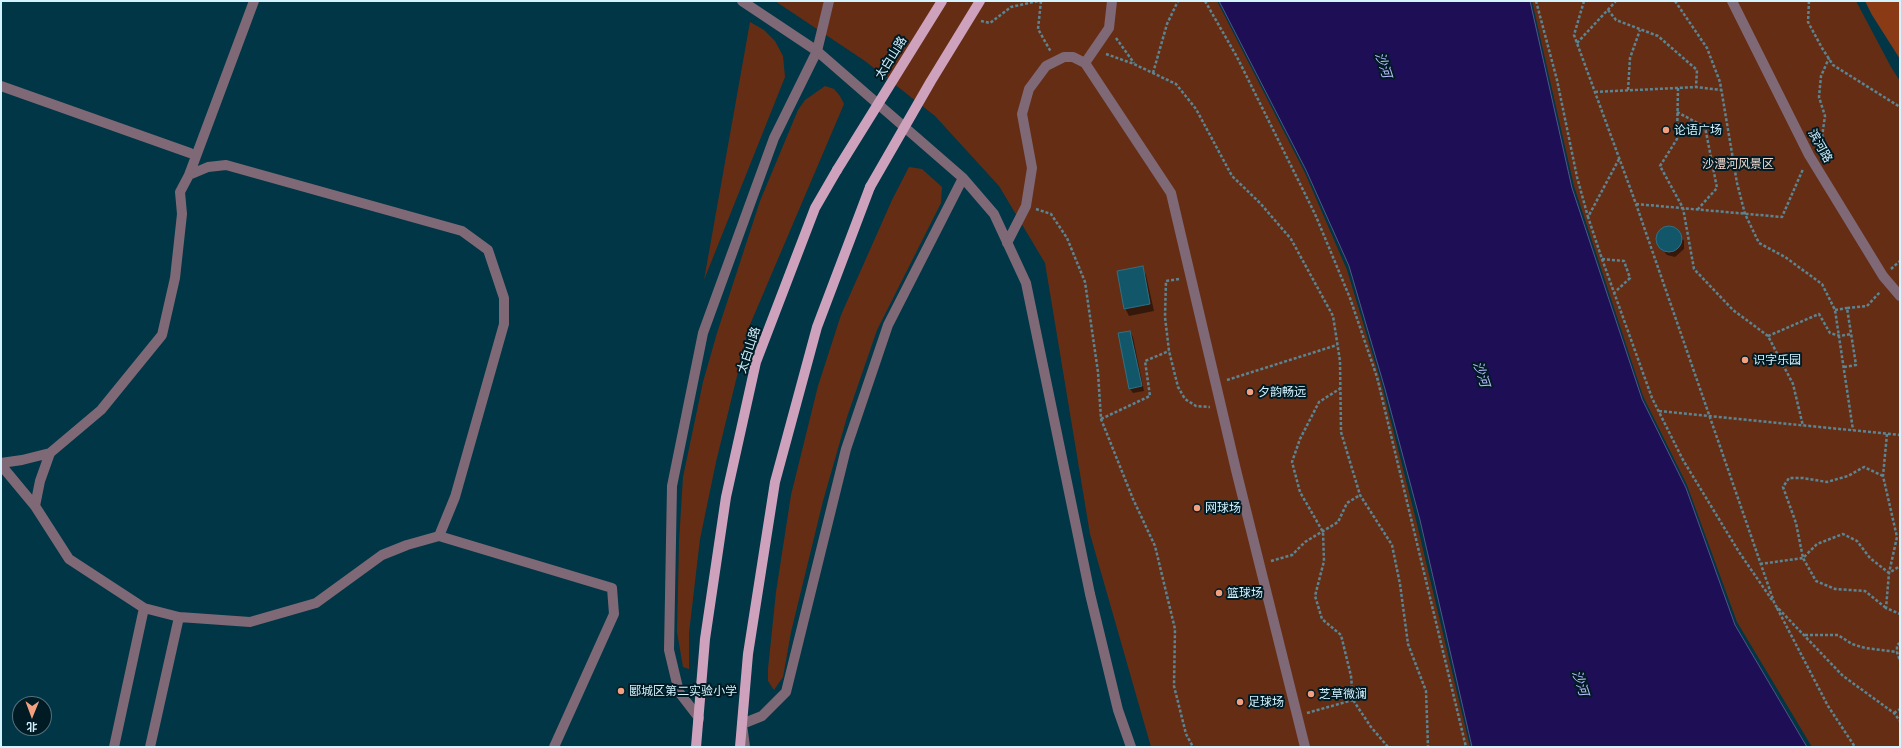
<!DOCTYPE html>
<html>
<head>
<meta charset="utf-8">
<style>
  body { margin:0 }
  #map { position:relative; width:1901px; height:748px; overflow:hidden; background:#003645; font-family:"Public Sans","Noto Sans SC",sans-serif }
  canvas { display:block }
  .frame { position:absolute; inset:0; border:2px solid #d3f3ff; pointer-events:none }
  .north { position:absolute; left:12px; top:696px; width:40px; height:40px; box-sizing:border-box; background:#011b24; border:1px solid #55717c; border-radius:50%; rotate:181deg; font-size:11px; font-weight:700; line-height:16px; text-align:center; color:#d3f3ff }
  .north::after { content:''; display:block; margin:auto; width:14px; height:18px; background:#f2a07f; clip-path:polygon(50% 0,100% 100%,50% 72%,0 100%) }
</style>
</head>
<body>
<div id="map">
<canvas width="1901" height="748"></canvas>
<div class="frame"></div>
<div class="north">北</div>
</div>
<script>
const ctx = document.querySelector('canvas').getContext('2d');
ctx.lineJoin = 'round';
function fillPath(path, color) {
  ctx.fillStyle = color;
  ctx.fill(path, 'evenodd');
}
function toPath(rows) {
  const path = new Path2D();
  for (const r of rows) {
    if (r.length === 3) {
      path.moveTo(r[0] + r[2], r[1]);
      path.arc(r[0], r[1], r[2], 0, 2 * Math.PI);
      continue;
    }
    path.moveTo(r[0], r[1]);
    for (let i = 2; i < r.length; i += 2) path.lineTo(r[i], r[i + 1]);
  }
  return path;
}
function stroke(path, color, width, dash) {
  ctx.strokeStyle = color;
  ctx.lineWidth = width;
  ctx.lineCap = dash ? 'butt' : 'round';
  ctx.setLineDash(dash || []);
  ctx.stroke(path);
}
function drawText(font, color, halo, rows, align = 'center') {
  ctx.font = font + ' "Public Sans","Noto Sans SC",sans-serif';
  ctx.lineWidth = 4;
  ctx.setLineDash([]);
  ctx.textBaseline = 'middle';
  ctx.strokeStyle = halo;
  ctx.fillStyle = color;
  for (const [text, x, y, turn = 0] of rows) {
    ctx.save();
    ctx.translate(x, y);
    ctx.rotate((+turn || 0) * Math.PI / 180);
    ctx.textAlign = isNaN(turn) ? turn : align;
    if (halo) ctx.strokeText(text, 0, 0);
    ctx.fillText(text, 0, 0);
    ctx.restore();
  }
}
fillPath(toPath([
  [775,1,1217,1,1305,173,1347,270,1381,382,1416,520,1470,747,1151,747,1090,534,1045,263,999,186,935,116,865,61],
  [1532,1,1856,1,1891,67,1900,81,1900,747,1812,747,1737,622,1687,485,1643,396,1574,186],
  [750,22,764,30,775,41,783,56,785,77,704,280],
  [825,86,834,89,840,96,844,104,749,327,716,462,700,539,689,633,689,669,683,667,677,632,679,542,683,477,703,382,717,333,760,201,798,110,805,100],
  [909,167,922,169,942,187,941,203,877,330,847,417,823,501,791,632,783,677,774,690,768,681,768,669,776,592,791,495,818,386,841,315,892,200]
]), '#662d15');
fillPath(toPath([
  [1865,1,1900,1,1900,59,1872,15]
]), '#8a3a15');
const water = toPath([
  [1219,1,1530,1,1572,188,1642,399,1686,488,1735,625,1807,747,1472,747,1420,520,1385,389,1349,266,1306,170,1219,1]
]);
fillPath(water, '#1d0e55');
stroke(water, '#545388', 1);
fillPath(toPath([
  [1664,227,1676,228,1684,241,1684,249,1675,257,1667,255,1658,245,1658,233],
  [1142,267,1146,275,1154,311,1129,316,1125,308],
  [1130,332,1133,337,1144,391,1133,393,1130,389]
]), '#0007');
const building = toPath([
  [1669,239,13],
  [1143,266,1150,304,1124,309,1117,271,1143,266],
  [1130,331,1142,386,1129,389,1118,333,1130,331]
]);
fillPath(building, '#12566a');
stroke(building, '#2f7085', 1);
stroke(toPath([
  [1041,1,1038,29,1051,52],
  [1205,1,1237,57,1315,214,1350,298,1377,377,1466,747],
  [1536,1,1557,80,1577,177,1588,217],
  [1584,1,1574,35,1636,204,1775,605,1843,676,1894,713,1900,721],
  [1675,1,1707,48,1720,82,1737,183,1745,214,1759,243,1785,257,1822,284,1835,310,1853,430],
  [1809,1,1808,22,1822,48,1833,65,1900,107],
  [1608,10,1616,20,1658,36,1697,70,1696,87],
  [981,21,990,23,1011,7,1038,1],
  [1116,38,1134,63],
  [1577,43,1616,1],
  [1106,54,1134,64,1176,84,1196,109,1232,176,1260,203,1291,239,1333,316,1340,361,1341,432,1360,495,1392,545,1400,584,1408,644,1426,691,1428,747],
  [1153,73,1167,24,1178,1],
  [1678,88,1677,139,1660,166,1683,208,1694,269,1733,310,1768,336,1793,384,1803,426],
  [1628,90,1630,58,1640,30],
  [1595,92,1696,87,1721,90],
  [1677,112,1705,127,1717,188,1698,209],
  [1816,145,1822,137,1825,116,1819,97,1821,76,1829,58],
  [1619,159,1588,217,1602,259,1652,398,1683,460,1739,552,1772,600],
  [1636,204,1782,217,1803,169],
  [1036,209,1051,214,1067,238,1085,282,1098,372,1101,419,1133,499,1155,546,1175,629,1174,686,1186,734,1193,747],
  [1602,259,1624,261,1630,278,1615,292],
  [1891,269,1900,261],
  [1179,279,1166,281,1165,317,1169,351,1178,387,1185,399,1196,406,1210,407],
  [1835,310,1847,308],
  [1768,336,1819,314,1830,333,1840,336,1851,334],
  [1844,367,1856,365,1847,308,1867,306,1880,292],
  [1227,380,1337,345],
  [1341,388,1319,402,1300,439,1292,462,1300,492,1323,532,1324,561,1315,596,1322,619,1341,635,1351,676,1353,700,1371,727,1388,747],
  [1659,411,1900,435],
  [1101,419,1150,396,1145,361,1169,351],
  [1887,434,1883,476,1897,537,1889,573,1886,608,1900,614],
  [1883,476,1864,467,1848,476,1827,482,1803,478,1789,478,1783,487,1796,523,1803,558,1816,581,1835,589,1865,591,1886,608],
  [1271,561,1292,555,1305,542,1338,522,1347,503,1360,495],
  [1760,564,1803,558,1817,544,1843,534,1857,541,1870,558,1889,573,1900,566],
  [1777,608,1828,706,1855,747],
  [1805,635,1838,635,1852,644,1865,648,1897,652],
  [1900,643,1897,645,1897,652,1900,661],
  [1307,713,1353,700],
  [1894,713,1900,709]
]), '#5a8694', 2.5, [3, 2]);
stroke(toPath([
  [742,1,817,51,963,178,994,214,1026,283,1090,594,1118,710,1131,747],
  [1732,1,1809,155,1883,276,1900,296],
  [1085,63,1109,28,1112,1],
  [1,86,190,153],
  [226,165,462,231,488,250,504,298,504,324,455,497,439,536,407,545,382,555,316,603,250,622,179,617,144,608,69,559,35,506,40,481,50,453,101,410,162,335,175,278,182,214,180,192,189,175,208,167,226,165],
  [189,175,254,1],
  [1007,243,1026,206,1032,168,1022,114,1029,89,1046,66,1064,57,1073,57,1085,63,1171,193,1236,470,1305,747],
  [1,463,22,460,50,453],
  [1,465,35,506],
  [439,536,612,588,614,614,554,747],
  [698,722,699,718,679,692,669,650,672,486,703,333,774,138,817,51,829,1],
  [114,747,144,608],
  [150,747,179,617],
  [745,747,742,724,762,716,786,692,846,449,888,325,963,178]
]), '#7f6976', 10);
stroke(toPath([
  [696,747,705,639,726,497,756,362,815,208,837,170],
  [740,747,748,654,775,482,817,327,870,187]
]), '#cea2bc', 10);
stroke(toPath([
  [837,170,942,1],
  [870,187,931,81,980,1]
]), '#cea2bc', 10);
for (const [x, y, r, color] of [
  [1666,130,4,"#f2a07f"],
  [1745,360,4,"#f2a07f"],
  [1250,392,4,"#f2a07f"],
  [1197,508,4,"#f2a07f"],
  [1219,593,4,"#f2a07f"],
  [621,691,4,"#f2a07f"],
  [1311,694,4,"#f2a07f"],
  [1240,702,4,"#f2a07f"]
]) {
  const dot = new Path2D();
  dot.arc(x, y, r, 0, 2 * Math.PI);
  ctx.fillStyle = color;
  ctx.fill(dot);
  stroke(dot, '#011b24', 1.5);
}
drawText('12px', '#d3f3ff', '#011b24', [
  ["太白山路",891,58,-58],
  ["滨河路",1820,146,61],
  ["太白山路",749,350,-72]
]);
drawText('12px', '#d3f3ff', '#011b24', [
  ["论语广场",1674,130],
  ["识字乐园",1753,360],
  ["夕韵畅远",1258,392],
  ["网球场",1205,508],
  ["篮球场",1227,593],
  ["郾城区第二实验小学",629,691],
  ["芝草微澜",1319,694],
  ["足球场",1248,702]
], 'left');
drawText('12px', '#f2dad0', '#011b24', [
  ["沙澧河风景区",1738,164]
]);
drawText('italic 13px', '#bcbefe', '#011b24', [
  ["沙河",1383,65,72],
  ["沙河",1481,374,72],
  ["沙河",1580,683,72]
]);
</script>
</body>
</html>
